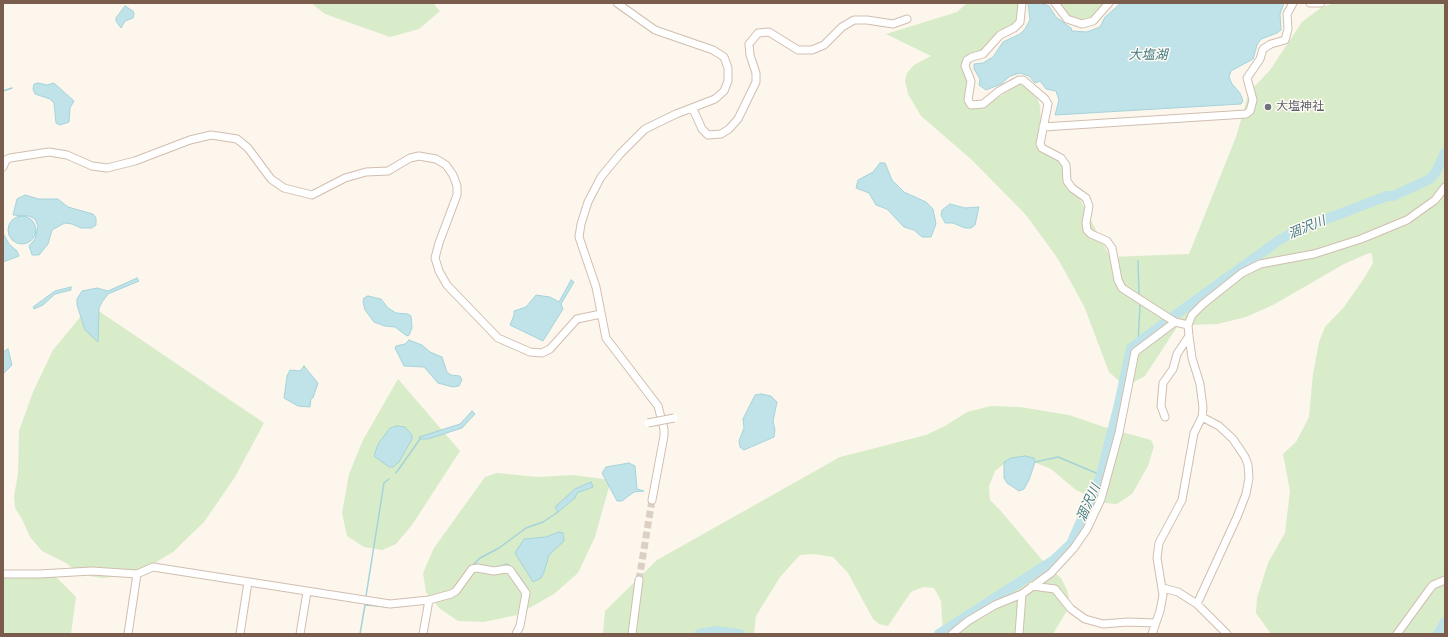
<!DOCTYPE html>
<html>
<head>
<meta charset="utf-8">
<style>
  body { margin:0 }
  #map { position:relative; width:1448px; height:637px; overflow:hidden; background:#fdf6ec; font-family:"DM Sans",sans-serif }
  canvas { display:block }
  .frame { position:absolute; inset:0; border:4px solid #7a5c4d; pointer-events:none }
</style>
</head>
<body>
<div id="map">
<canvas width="1448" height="637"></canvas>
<div class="frame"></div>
</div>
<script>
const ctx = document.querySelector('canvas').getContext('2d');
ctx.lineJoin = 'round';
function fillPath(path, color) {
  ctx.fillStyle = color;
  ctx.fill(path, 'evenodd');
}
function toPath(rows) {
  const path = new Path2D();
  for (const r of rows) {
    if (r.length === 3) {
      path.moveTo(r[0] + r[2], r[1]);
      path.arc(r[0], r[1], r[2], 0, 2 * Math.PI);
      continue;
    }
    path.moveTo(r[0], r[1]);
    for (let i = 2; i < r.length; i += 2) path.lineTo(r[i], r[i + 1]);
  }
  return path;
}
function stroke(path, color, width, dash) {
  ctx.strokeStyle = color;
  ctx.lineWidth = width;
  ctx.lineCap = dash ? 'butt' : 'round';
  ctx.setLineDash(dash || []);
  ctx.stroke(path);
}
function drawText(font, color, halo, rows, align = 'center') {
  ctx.font = font + ' "DM Sans","Noto Sans JP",sans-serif';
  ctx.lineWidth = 3;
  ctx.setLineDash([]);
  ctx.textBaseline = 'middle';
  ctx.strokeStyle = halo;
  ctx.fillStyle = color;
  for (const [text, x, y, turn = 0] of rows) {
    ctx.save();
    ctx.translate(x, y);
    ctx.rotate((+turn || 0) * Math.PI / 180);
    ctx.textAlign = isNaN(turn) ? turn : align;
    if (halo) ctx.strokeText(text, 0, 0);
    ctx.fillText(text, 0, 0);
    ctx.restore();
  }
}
fillPath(toPath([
  [311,3,433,3,440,11,419,29,390,37,325,14],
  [967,3,1020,3,1019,17,1013,25,991,39,981,52,966,58,969,107,981,108,1022,83,1036,95,1040,106,1041,125,1036,142,1040,149,1059,159,1110,257,1189,254,1236,137,1247,99,1253,88,1270,70,1302,22,1322,7,1335,3,1445,3,1445,634,1271,634,1256,613,1257,598,1268,563,1285,533,1290,491,1283,454,1296,442,1309,417,1313,374,1319,342,1325,327,1344,307,1365,277,1373,263,1372,254,1369,253,1344,264,1273,305,1246,317,1218,324,1187,325,1177,327,1145,376,1132,383,1119,381,1109,372,1084,306,1058,259,1026,215,972,160,921,116,908,94,905,81,907,73,914,65,931,56,886,34,957,12],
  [1058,3,1105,3,1092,19,1080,22,1068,16],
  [90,305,264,423,235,477,204,522,173,552,137,574,103,578,81,575,66,563,42,551,30,537,22,519,15,508,14,496,18,474,19,431,33,392,53,350],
  [398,379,460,451,412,525,396,544,382,550,364,547,347,536,342,513,349,474,363,440],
  [991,406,1020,407,1069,415,1104,427,1151,440,1154,446,1148,466,1132,494,1117,504,1105,503,1076,490,1051,469,1024,458,1009,460,995,471,989,486,990,500,1000,510,1048,567,1061,578,1067,590,1069,598,1068,609,1053,634,943,634,941,601,934,588,923,587,911,592,888,626,879,624,873,619,848,573,833,557,814,554,800,555,780,577,756,616,754,634,603,634,605,611,657,560,840,457,926,435,945,426,967,412],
  [497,473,538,477,573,475,611,480,595,537,578,573,554,594,517,615,484,622,458,621,439,608,426,592,423,573,434,548,485,477],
  [3,576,55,576,76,597,71,634,3,634]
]), '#d8ecc9');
const water = toPath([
  [1028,3,1040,3,1049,6,1056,17,1071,28,1072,31,1087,32,1100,27,1105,17,1121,3,1284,3,1280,14,1281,30,1277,33,1261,39,1257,45,1253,59,1231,71,1229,77,1232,84,1240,93,1243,101,1241,104,1055,115,1059,100,1056,91,1046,89,1040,81,1035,83,1029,76,1020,73,1010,76,1001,84,986,90,979,85,980,79,974,69,974,64,983,63,993,57,1003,42,1020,34,1025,29,1030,20,1028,3],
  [125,6,133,11,134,14,133,18,125,21,121,28,116,21,116,18,125,6],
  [38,83,47,85,54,83,74,101,70,108,69,122,60,125,56,123,54,103,50,99,35,94,33,89,34,84,38,83],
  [880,163,885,163,892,180,904,192,926,202,933,209,936,224,931,237,922,237,914,230,904,227,887,209,876,205,869,193,856,188,858,180,873,172,880,163],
  [25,195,39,199,58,199,68,207,93,214,96,218,96,225,92,228,81,228,72,224,65,223,61,225,52,230,48,244,39,255,32,255,29,246,35,239,38,226,35,219,29,216,13,215,17,199,25,195],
  [950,204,965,208,979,207,975,225,971,228,965,228,953,223,945,223,941,215,942,210,950,204],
  [22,230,14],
  [3,233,9,244,17,251,19,256,3,262,3,233],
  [137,278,139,281,108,294,102,302,99,308,98,342,85,330,77,305,77,299,82,291,97,288,108,291,137,278],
  [571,280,574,282,561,304,563,309,543,341,510,325,514,315,514,311,526,307,536,295,550,297,559,302,571,280],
  [71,287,71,290,55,294,43,305,34,309,33,307,55,291,71,287],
  [368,296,381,299,388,308,396,313,408,314,411,316,412,328,409,335,407,336,395,327,385,326,374,322,365,310,363,302,364,298,368,296],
  [409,340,422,345,430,352,442,357,447,372,451,375,460,376,462,380,459,386,453,387,438,383,424,367,404,366,395,348,396,346,405,344,409,340],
  [8,349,12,365,3,374,3,352,8,349],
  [304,366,318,383,313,398,311,398,310,407,298,406,284,398,287,376,290,370,300,371,304,366],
  [761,394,771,396,777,402,773,421,775,430,774,437,744,450,740,447,739,441,744,428,743,419,755,395,761,394],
  [472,411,475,414,462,428,428,439,420,439,419,437,460,424,472,411],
  [397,426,405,427,412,435,412,439,399,462,393,467,389,467,374,456,378,444,390,428,397,426],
  [1025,456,1034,458,1035,462,1029,480,1024,489,1019,491,1007,483,1004,478,1004,462,1011,458,1025,456],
  [629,463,635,466,637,489,644,491,634,492,622,501,617,501,602,473,606,467,629,463],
  [591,482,593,487,577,493,575,498,558,512,555,507,575,489,591,482],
  [559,532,563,533,564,541,549,555,544,572,541,578,533,582,515,553,524,539,546,537,559,532]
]);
fillPath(water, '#bfe3e8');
stroke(water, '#a5d3da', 1);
stroke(toPath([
  [3,91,12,88],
  [1138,261,1139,294],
  [1138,343,1140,305],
  [1035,462,1058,457,1101,475],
  [396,473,420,439],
  [476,564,495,568,507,564,513,568],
  [470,568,480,558,499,548,526,528,543,522,558,512],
  [515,571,528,589],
  [366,596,384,483,389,479],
  [365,605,390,607],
  [394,607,423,603],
  [360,634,365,605]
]), '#a5d3da', 1.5);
stroke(toPath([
  [1171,318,1278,241,1295,231,1387,196,1393,196,1430,179,1436,172,1445,153],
  [699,634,715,631,740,634],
  [939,634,1054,560,1071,544,1101,475,1119,404,1131,348,1166,322],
  [1438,634,1445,622]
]), '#bfe3e8', 10);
stroke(toPath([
  [639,580,652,500]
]), '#dcd0c4', 7, [7, 3.5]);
const minor = toPath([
  [617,3,655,30,713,50,724,57,728,68,728,81,724,91,715,99,676,114,645,129,620,154,601,177,588,202,581,224,579,237,596,287,606,338,658,406,664,429,664,436,652,500],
  [1022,3,1020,22,1014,28,1000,35,983,54,972,57,967,60,965,66,971,81,968,100,971,105,983,104,999,91,1019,80,1023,80,1045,99,1048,104,1040,144,1042,148,1061,158,1066,165,1067,181,1072,188,1086,198,1089,206,1086,223,1087,230,1091,234,1107,241,1112,248,1118,280,1122,288,1153,308,1175,322,1188,325],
  [1055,3,1067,19,1082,24,1093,21,1109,3],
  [1310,3,1321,3],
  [693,109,702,129,708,135,721,134,729,129,738,119,756,82,756,73,750,55,749,44,758,33,769,32,798,50,812,50,824,45,842,27,854,20,867,20,893,24,907,19],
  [1043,127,1246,114,1250,111,1253,100,1247,78,1260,59,1263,49,1271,44,1285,40,1288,29,1287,14,1293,3],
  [3,167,6,160,10,158,49,152,67,155,92,166,107,168,135,161,190,140,211,135,237,139,248,148,271,179,284,188,312,195,345,178,366,172,388,171,410,158,419,156,436,159,446,165,453,175,457,186,457,195,439,243,435,258,439,271,447,285,498,338,530,352,542,353,550,349,577,319,601,314],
  [1165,417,1161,406,1163,383,1173,369,1177,354,1189,336],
  [3,574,39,574,92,571,137,574,153,567,390,604,429,600,451,594,456,591,472,569,477,568,494,571,506,569,510,570,526,593,520,626,516,634],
  [1032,586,1055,589,1071,609,1085,619,1103,624,1128,622,1156,623],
  [1163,588,1178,592,1197,604,1227,634],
  [1197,604,1237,517,1246,494,1249,478,1248,465,1245,457,1233,439,1219,426,1202,417],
  [128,634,137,574],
  [240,634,248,582],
  [300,634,307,592],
  [423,634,429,600],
  [632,634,639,580],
  [952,634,968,621,995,605,1022,594,1051,573,1074,548,1087,529,1101,499,1119,433,1135,352,1175,322],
  [1019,634,1022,594],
  [1152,634,1160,611,1163,595,1157,558,1159,543,1182,500,1194,433,1202,417,1203,408,1200,384,1192,358,1189,336,1188,325,1192,315,1203,304,1242,273,1260,264,1314,254,1361,239,1407,220,1435,200,1445,187],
  [1397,634,1429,590,1433,585,1445,580]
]);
stroke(minor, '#d1beb0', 9);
stroke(minor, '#fff', 7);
const minorBridge = toPath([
  [648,423,674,418]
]);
stroke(minorBridge, '#d1beb0', 9, []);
stroke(minorBridge, '#fff', 7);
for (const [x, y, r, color] of [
  [1268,107,4,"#6b7280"]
]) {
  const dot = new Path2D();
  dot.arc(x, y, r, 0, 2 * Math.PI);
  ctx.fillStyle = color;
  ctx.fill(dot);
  stroke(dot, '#fffaf3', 1.5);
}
drawText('12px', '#5b616d', '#fffaf3', [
  ["大塩神社",1276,107]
], 'left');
drawText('italic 13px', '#437c86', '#fffaf3', [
  ["大塩湖",1148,56],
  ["涸沢川",1307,228,-22],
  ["涸沢川",1089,503,-66]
]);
</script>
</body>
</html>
